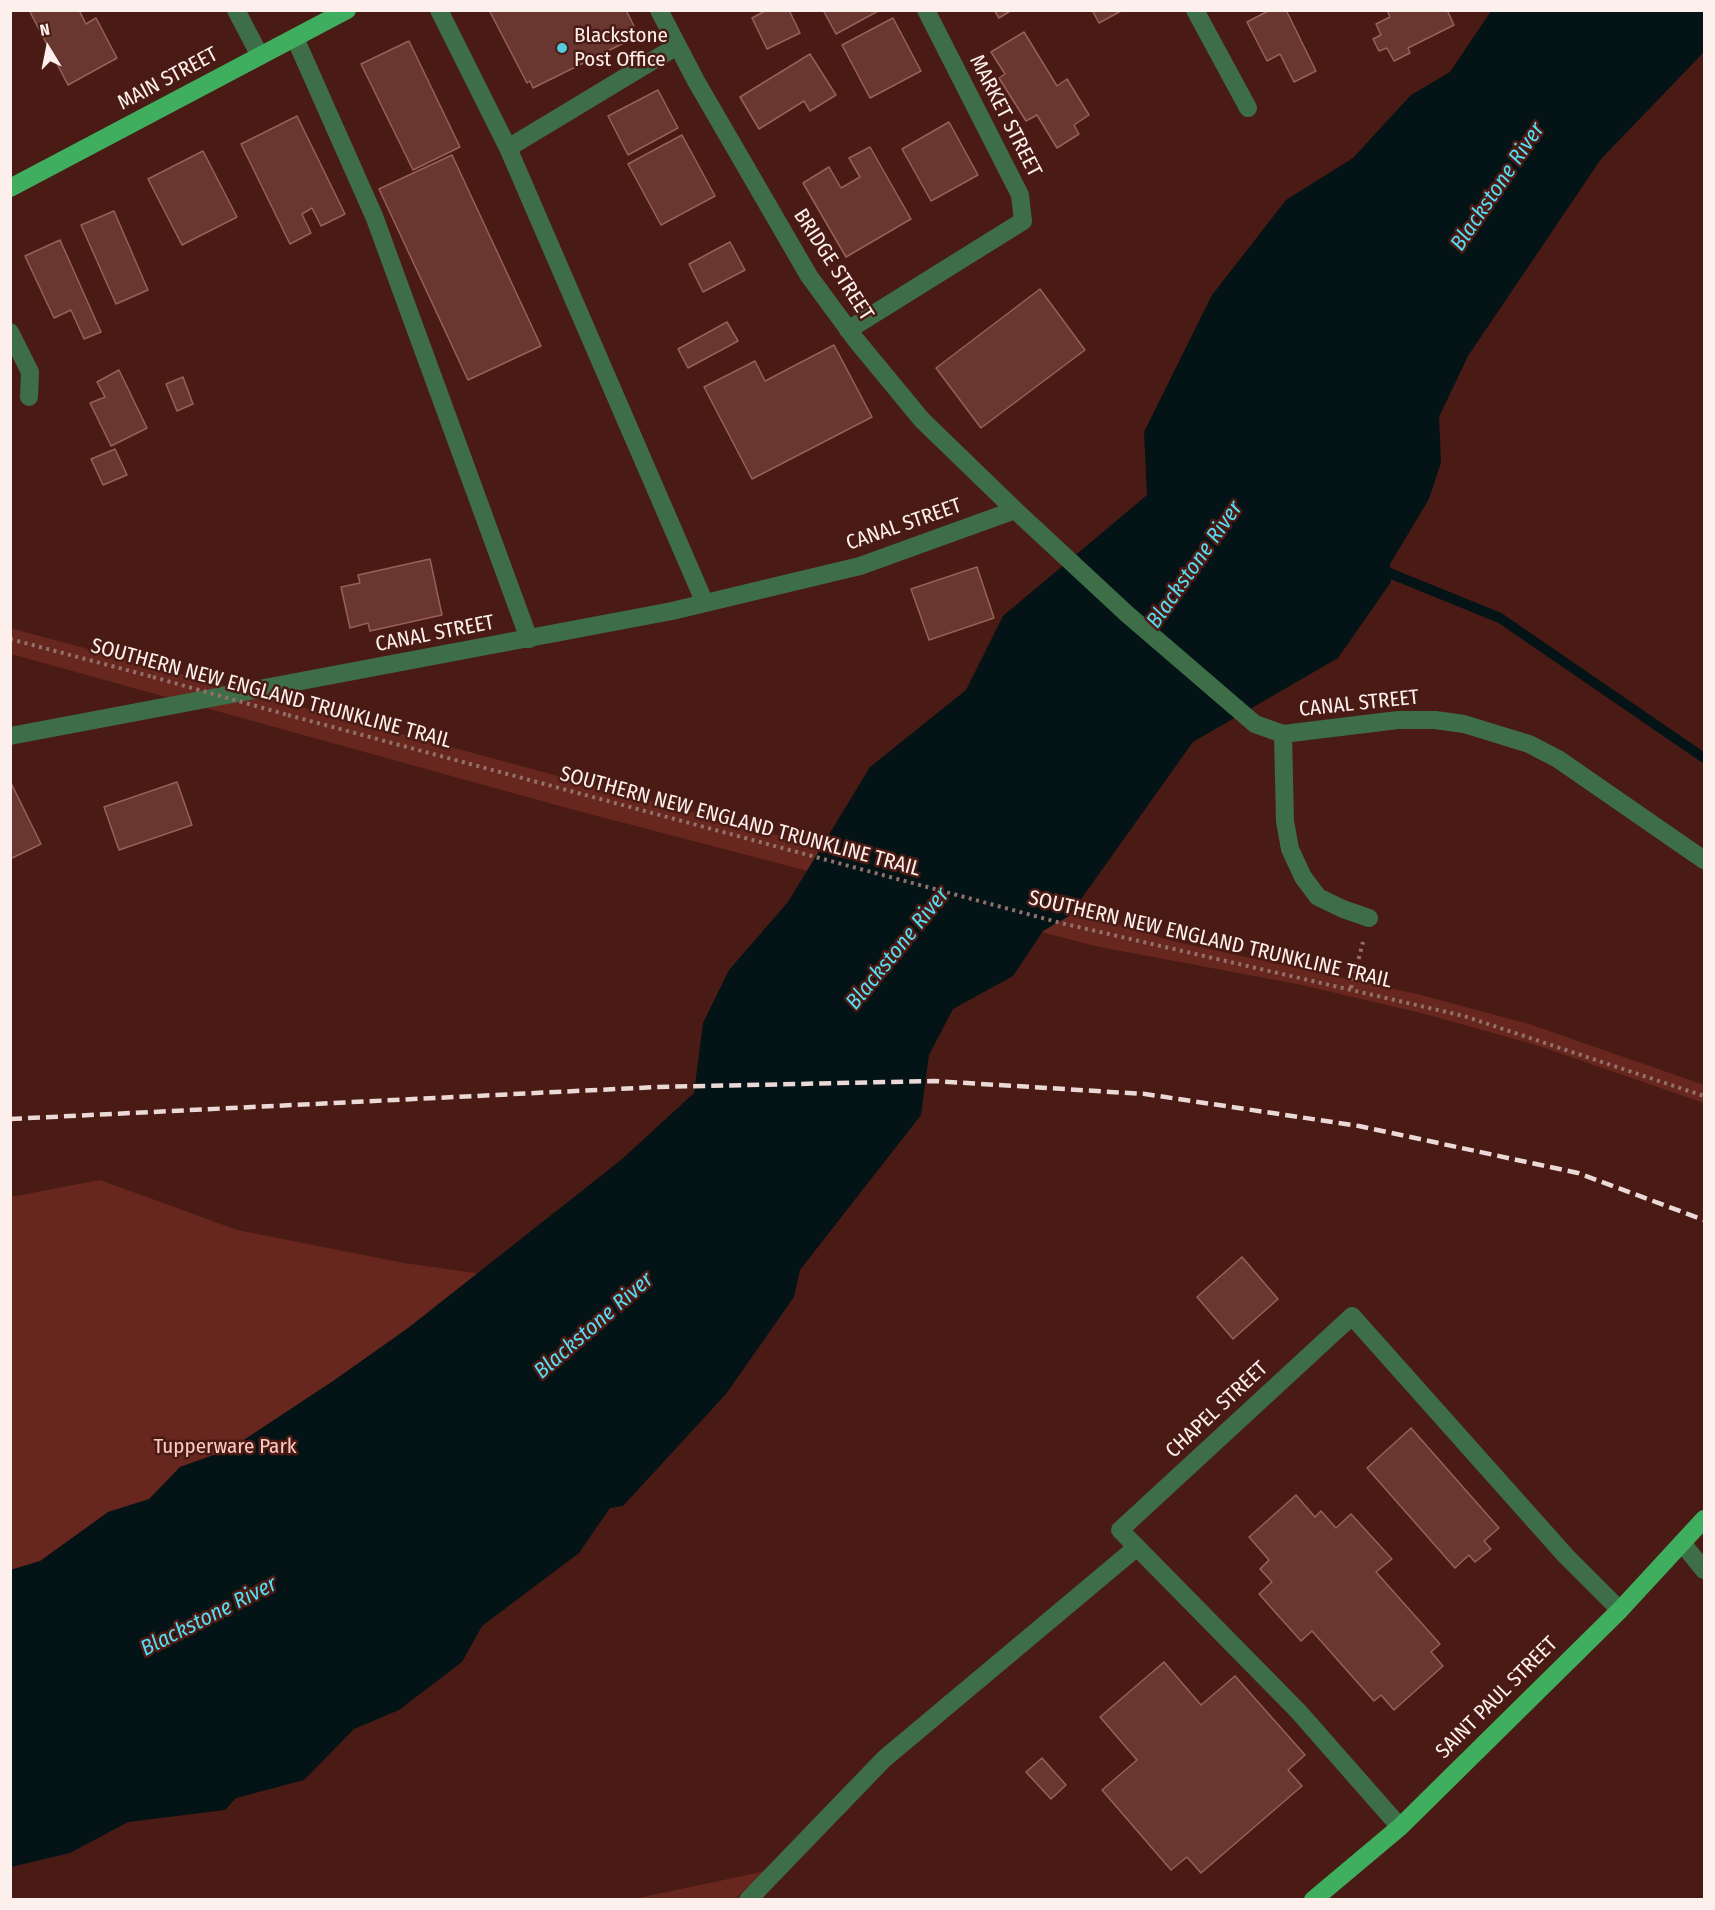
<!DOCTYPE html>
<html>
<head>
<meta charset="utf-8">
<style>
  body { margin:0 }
  #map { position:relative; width:1715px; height:1910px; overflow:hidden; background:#4a1b15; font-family:"Fira Sans Condensed",sans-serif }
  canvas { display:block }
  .frame { position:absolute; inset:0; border:12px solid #fcefec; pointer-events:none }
  .north { position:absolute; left:18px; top:18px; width:60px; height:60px; -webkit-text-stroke:4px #4a1b15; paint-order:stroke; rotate:350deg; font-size:16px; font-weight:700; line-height:24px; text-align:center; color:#fcefec }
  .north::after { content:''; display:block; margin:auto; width:21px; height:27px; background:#fcefec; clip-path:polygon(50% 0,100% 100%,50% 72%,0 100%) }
</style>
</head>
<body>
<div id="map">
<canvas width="1715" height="1910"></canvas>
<div class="frame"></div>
<div class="north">N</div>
</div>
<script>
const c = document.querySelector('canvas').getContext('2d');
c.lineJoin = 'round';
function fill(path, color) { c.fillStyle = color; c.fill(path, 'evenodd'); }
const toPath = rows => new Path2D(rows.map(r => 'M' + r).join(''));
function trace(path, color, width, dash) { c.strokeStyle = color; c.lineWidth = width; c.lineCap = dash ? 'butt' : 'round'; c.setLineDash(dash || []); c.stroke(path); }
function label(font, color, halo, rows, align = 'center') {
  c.font = font + ' "Fira Sans Condensed",sans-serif'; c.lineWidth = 5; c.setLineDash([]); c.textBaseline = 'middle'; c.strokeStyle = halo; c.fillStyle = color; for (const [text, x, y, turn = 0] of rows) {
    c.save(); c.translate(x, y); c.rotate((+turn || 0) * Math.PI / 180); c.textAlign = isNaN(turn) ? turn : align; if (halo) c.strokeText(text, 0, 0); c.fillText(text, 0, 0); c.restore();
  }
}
const green = toPath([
  [10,628,858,857,1078,912,1172,941,1421,995,1529,1024,1704,1085,1704,1103,1536,1045,1425,1014,1302,985,1095,946,567,808,11,654],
  [100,1180,237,1230,404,1263,531,1281,11,1752,11,1197],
  [771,1870,742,1892,736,1899,629,1900]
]);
const water = toPath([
  [1491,11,1704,11,1704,52,1601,159,1468,356,1439,417,1441,462,1429,499,1390,564,1391,582,1338,658,1193,742,1069,916,1043,931,1013,976,953,1009,929,1055,921,1115,800,1270,794,1297,726,1394,623,1506,610,1508,579,1553,482,1626,462,1662,399,1710,354,1729,304,1780,236,1798,225,1810,128,1822,70,1853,11,1867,10,1570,40,1561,108,1512,149,1499,180,1467,230,1449,333,1381,408,1328,621,1160,694,1093,703,1023,729,970,788,902,870,767,966,690,1003,616,1147,495,1144,432,1212,295,1286,200,1353,158,1411,95,1450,72]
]);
const stream = toPath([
  [1377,568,1500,618,1704,758]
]);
const building = toPath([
  [29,10,79,10,86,24,96,18,117,58,68,85,29,10],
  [489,10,626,10,634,26,629,29,634,38,533,88,530,81,527,83,489,10],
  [767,10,789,10,800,33,767,49,752,18,767,10],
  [823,10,880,10,836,34,823,10],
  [994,10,1012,10,999,18,994,10],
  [1092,10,1123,10,1099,23,1092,10],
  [1270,10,1286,10,1316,71,1294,82,1280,54,1267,61,1247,22,1270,10],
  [1387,10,1447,10,1454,25,1408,48,1410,53,1394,61,1387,48,1379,51,1373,39,1381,35,1376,24,1390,17,1387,10],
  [893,18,921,71,870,98,842,45,893,18],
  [1024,32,1057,86,1067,79,1089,115,1074,125,1079,134,1057,148,1037,115,1026,121,999,78,1005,74,991,52,1024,32],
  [409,41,460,147,413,170,361,64,409,41],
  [810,54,836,95,810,111,804,101,759,129,740,97,810,54],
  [658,90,678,128,628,155,608,116,658,90],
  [297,116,345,214,321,226,312,208,302,214,311,233,290,244,241,144,297,116],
  [949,122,978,175,931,201,902,149,949,122],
  [682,135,715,196,661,225,628,164,682,135],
  [870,147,911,219,846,257,803,183,829,167,841,188,860,177,849,158,870,147],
  [203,151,237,217,182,245,148,179,203,151],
  [452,155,541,346,468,380,379,189,452,155],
  [114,211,148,290,116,304,81,225,114,211],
  [60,240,101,332,84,339,71,310,54,318,25,256,60,240],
  [730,242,745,270,703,292,689,264,730,242],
  [1040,289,1085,350,981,428,936,368,1040,289],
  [727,322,738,341,688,368,678,349,727,322],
  [834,345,872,417,752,479,704,387,755,361,765,381,834,345],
  [119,370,147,428,111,446,90,403,105,397,97,382,119,370],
  [183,377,193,404,177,411,166,384,183,377],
  [115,449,127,475,103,485,91,459,115,449],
  [430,559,442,615,370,631,368,623,350,628,341,587,360,583,358,575,430,559],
  [977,567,994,618,929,640,911,589,977,567],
  [10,781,41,844,10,859,10,781],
  [177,782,192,825,119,850,104,807,177,782],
  [1242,1257,1278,1299,1233,1339,1197,1297,1242,1257],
  [1411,1428,1499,1528,1484,1541,1491,1549,1475,1562,1469,1555,1455,1568,1367,1468,1411,1428],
  [1296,1495,1315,1517,1321,1511,1336,1528,1351,1514,1392,1559,1376,1572,1440,1644,1431,1652,1443,1666,1394,1710,1381,1695,1374,1701,1312,1631,1301,1641,1259,1594,1272,1582,1260,1569,1269,1560,1249,1537,1296,1495],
  [1164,1662,1201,1705,1235,1676,1305,1755,1288,1770,1302,1786,1201,1873,1187,1857,1171,1870,1102,1790,1137,1760,1100,1717,1164,1662],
  [1042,1758,1066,1785,1051,1799,1026,1772,1042,1758]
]);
const path = toPath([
  [10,639,153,677],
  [288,715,1061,923,1464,1016,1704,1096],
  [1351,988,1363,942]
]);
const minor = toPath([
  [236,10,260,56],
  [439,10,508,148,704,601],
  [659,10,696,81,809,276,856,340,922,420,1015,510],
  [1195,10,1248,108],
  [295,38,374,216,529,639],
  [508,148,677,46],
  [848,330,1023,221,1020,195,926,10],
  [10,332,30,372,29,397],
  [1283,734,1285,821,1290,849,1303,877,1318,897,1343,909,1369,918],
  [10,736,672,611,860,566,1015,510,1127,614,1255,724,1283,734,1398,720,1435,720,1464,724,1529,744,1558,759,1704,860],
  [1682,1543,1704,1570],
  [1400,1827,1298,1711,1120,1530,1352,1316,1565,1555,1620,1610],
  [748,1900,884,1759,1137,1547]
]);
const major = toPath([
  [10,188,347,10],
  [1313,1900,1400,1827,1620,1610,1704,1519]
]);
const rail = toPath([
  [10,1119,657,1087,934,1081,1145,1094,1359,1126,1578,1173,1704,1220]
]);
const pathBridge = toPath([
  [153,677,288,715]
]);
const markers = [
  [562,48,6,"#54cadd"]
];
const poiNames = [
  ["Blackstone",574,36],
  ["Post Office",574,60]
];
const streetNames = [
  ["MAIN STREET",168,79,-28],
  ["MARKET STREET",1005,116,63],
  ["BRIDGE STREET",833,265,57],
  ["CANAL STREET",904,525,-19],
  ["CANAL STREET",435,634,-11],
  ["SOUTHERN NEW ENGLAND TRUNKLINE TRAIL",271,694,15],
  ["CANAL STREET",1359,704,-6],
  ["SOUTHERN NEW ENGLAND TRUNKLINE TRAIL",740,822,15],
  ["SOUTHERN NEW ENGLAND TRUNKLINE TRAIL",1210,940,13],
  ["CHAPEL STREET",1217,1410,-43],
  ["SAINT PAUL STREET",1497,1698,-45]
];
const parkNames = [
  ["Tupperware Park",225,1447]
];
const waterNames = [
  ["Blackstone River",1498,187,-56],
  ["Blackstone River",1195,565,-55],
  ["Blackstone River",898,949,-51],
  ["Blackstone River",594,1326,-41],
  ["Blackstone River",209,1617,-27]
];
fill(green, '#68271e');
fill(water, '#031316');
trace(stream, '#031316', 10);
fill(building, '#693730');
trace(building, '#976158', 1.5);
trace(path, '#92706c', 4, [3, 4.5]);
trace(minor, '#3d6e48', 18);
trace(major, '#3fae5f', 18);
trace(rail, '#ead9d6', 4.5, [12, 6]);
trace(pathBridge, '#92706c', 4, [3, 4.5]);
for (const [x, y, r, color] of markers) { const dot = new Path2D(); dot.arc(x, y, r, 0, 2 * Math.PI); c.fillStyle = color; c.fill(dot); trace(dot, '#4a1b15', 2); }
label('21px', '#fcefec', '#4a1b15', poiNames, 'left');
label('21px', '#fcefec', '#4a1b15', streetNames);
label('21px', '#fdcac1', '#4a1b15', parkNames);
label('italic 22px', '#55ddf3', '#4a1b15', waterNames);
</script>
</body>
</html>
